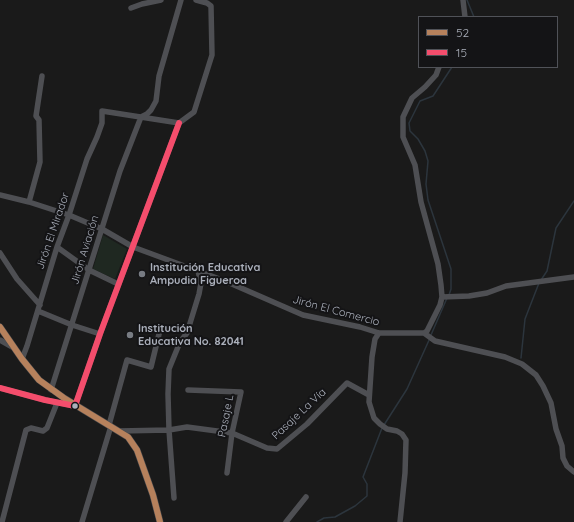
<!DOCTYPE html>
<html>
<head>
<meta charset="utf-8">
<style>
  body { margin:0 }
  #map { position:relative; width:574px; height:522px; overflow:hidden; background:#1a1a1a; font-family:Quicksand,sans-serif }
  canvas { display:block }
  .legend { position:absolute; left:418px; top:16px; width:140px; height:52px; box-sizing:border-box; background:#141416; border:1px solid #505258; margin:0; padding:5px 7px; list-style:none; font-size:12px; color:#abb0bb }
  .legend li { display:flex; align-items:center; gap:8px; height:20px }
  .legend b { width:20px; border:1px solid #505258 }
</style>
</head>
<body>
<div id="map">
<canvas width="574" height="522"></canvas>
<ul class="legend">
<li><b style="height:5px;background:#b6815c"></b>52</li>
<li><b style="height:5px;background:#f44d6c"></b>15</li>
</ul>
</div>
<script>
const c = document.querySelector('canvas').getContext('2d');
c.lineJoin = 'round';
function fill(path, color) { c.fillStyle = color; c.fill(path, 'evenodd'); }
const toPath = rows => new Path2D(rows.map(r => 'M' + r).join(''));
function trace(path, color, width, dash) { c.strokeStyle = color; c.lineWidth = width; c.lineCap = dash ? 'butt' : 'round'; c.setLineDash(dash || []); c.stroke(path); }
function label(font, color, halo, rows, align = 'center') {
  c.font = font + ' Quicksand,sans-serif'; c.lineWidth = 4; c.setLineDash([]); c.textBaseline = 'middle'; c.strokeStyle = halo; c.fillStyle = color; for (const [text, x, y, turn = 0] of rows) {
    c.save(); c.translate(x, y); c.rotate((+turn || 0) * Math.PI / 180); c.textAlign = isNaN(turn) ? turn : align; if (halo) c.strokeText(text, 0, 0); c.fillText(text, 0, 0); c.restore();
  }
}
const green = toPath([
  [103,235,127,249,115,279,93,269]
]);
const stream = toPath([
  [467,0,474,17],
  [541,280,547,271,556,228,574,201],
  [449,295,451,289,451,269,428,200,426,184,428,161,425,151,418,139,410,131,409,123,420,101,433,96,452,67],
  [431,335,447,298],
  [521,358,525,319,539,283],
  [384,425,407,389,430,338],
  [317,522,324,518,335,517,355,506,367,496,367,484,363,477,382,428]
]);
const minor = toPath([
  [463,0,465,17],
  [131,8,142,4,161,0],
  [179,123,194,112,212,55,211,6,207,3,196,0],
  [0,195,29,202,69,215,102,229,133,247,225,281,303,315,360,327,379,333,424,333,435,341,505,357,522,364,536,375,543,386,551,403,556,429,562,446,563,458,567,466,574,472],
  [29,202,40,162,39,120,36,116,42,76],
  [57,247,89,270,118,284],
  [0,253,17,279,40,305],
  [442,297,469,296,487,293,506,286,574,277],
  [38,311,72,325,100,334],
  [379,333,375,339,372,357,369,402,374,418,380,424,387,429,397,431,402,434,406,440,405,473,400,522],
  [424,333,427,331,440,305,442,297,441,285,438,264,421,202,415,165,403,137,403,117,412,98,425,87,436,75,439,67],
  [0,340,14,348],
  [22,359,27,346,57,247,69,215,87,159,97,137,102,123,102,111,179,123],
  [0,388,45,400,75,406,100,334,179,123],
  [51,390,120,171,141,117,147,114,151,110,156,101,159,76,181,0],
  [188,390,241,392,232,433,227,473],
  [109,425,127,360,151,367,160,330],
  [119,431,169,430,187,427,232,433,267,448,277,449,307,424,347,383,369,395],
  [174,498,169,430,168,394,169,369,180,342,187,333,199,294,201,283,198,271],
  [2,522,26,430,31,428,43,431,47,428,57,403],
  [82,522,111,426],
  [286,522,306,497]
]);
const major = toPath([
  [0,327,22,359,39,380,64,398,128,437,137,450,153,495,160,522]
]);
const bus1 = toPath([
  [0,327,22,359,39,380,64,398,128,437,137,450,153,495,160,522]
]);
const bus2 = toPath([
  [0,388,45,400,75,406,100,334,179,123]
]);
const markers = [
  [142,274,4,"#787c83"],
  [130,335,4,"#787c83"],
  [75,406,3.5,"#abb0bb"]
];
const streetNames = [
  ["Jirón El Mirador",53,231,-71],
  ["Jirón Aviación",85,250,-73],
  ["Jirón El Comercio",336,311,15],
  ["Pasaje La Vía",299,414,-43],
  ["Pasaje L",226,416,-79]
];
const poiNames = [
  ["Institución Educativa",150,268],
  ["Ampudia Figueroa",150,281],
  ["Institución",138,329],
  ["Educativa No. 82041",138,342]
];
fill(green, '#1f2821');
trace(stream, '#2c353d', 1.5);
trace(minor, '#4e4f53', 5.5);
trace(major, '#4b4c4f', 7);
trace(bus1, '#b6815c', 6);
trace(bus2, '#f44d6c', 6);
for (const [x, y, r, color] of markers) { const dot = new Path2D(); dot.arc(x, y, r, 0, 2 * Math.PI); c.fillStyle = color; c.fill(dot); trace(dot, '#141416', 1.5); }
label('11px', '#abb0bb', '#141416', streetNames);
label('bold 11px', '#abb0bb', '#141416', poiNames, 'left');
</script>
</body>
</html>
